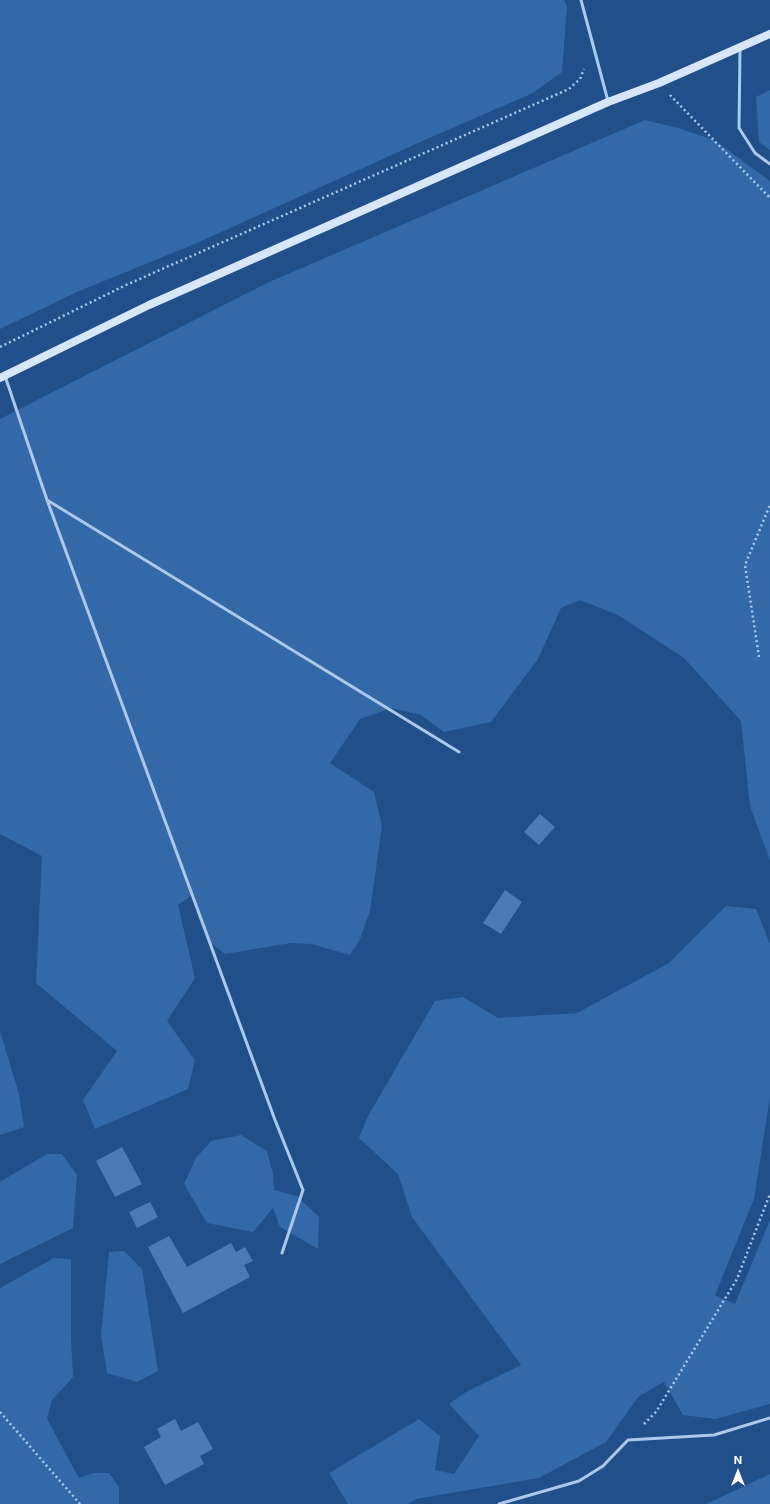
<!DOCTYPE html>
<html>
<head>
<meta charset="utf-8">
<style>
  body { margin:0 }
  #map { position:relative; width:770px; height:1504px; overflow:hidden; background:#204f8a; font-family:Inter,sans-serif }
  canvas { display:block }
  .north { position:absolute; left:718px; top:1452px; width:40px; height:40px; -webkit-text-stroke:3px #204f8a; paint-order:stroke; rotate:0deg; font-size:11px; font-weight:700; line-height:16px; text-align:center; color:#fff }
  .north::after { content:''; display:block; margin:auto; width:14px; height:18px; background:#fff; clip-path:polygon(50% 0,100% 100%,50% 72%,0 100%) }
</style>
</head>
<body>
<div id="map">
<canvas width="770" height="1504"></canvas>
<div class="north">N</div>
</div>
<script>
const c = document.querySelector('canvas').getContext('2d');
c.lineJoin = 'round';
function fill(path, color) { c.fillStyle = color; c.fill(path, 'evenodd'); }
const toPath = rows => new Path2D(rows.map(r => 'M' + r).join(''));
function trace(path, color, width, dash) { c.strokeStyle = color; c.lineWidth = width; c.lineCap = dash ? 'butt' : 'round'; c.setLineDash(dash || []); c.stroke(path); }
const green = toPath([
  [0,0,564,0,567,6,562,72,533,93,427,139,197,243,77,292,0,329],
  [770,90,770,150,759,142,756,97],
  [645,120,678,128,714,140,770,181,770,861,750,806,741,721,684,658,618,615,580,600,561,608,538,659,491,722,444,732,421,715,391,708,360,719,330,763,374,792,382,826,370,911,360,939,350,955,311,944,291,943,225,954,207,940,194,894,178,905,195,978,167,1021,195,1060,188,1089,95,1129,83,1100,117,1051,36,983,42,856,0,834,0,419,267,283],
  [726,906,756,909,770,944,770,1097,754,1199,715,1295,735,1304,770,1220,770,1404,715,1419,683,1415,664,1382,639,1396,606,1442,539,1478,416,1499,408,1504,348,1504,329,1473,419,1419,440,1436,435,1470,454,1474,479,1436,449,1404,466,1392,521,1365,412,1217,398,1174,359,1138,368,1116,435,1001,463,997,498,1018,577,1013,669,963],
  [0,1031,19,1094,24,1127,0,1135],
  [241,1135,267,1151,273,1174,274,1190,297,1196,319,1217,318,1249,280,1227,273,1208,253,1232,207,1223,184,1184,196,1158,211,1141],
  [47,1154,62,1154,77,1175,73,1228,0,1264,0,1182],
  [124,1251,142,1269,158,1371,137,1382,107,1373,101,1335,109,1252],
  [54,1258,71,1259,71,1339,73,1377,52,1400,47,1419,79,1478,93,1473,109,1473,119,1487,119,1504,0,1504,0,1288],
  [770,1474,770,1504,706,1504]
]);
const building = toPath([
  [540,814,555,827,539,845,524,832],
  [505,890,522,902,501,934,483,923],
  [122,1147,142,1184,115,1197,96,1161],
  [150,1202,158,1217,137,1228,129,1212],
  [169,1236,187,1267,231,1243,236,1252,245,1247,253,1261,244,1265,250,1277,183,1313,148,1247],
  [175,1419,181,1431,198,1422,213,1449,200,1456,204,1464,165,1485,144,1447,161,1437,157,1429]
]);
const path = toPath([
  [670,95,770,198],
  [0,347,126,285,569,89,580,79,584,69],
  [759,657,745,565,770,505],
  [0,1412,80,1504],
  [644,1424,656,1412,737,1279,770,1194]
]);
const lane = toPath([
  [581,0,608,101],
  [740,49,739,128,755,153,770,164],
  [5,376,47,500,275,1120,303,1190,282,1253],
  [47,500,459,752],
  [499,1504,579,1481,603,1466,628,1440,714,1435,770,1418]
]);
const secondary = toPath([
  [0,378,149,305,608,102,659,83,770,34]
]);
fill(green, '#3369a8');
fill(building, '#4c7bb4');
trace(path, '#acc9eb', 2.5, [2, 3]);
trace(lane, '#acc9eb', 3);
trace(secondary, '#d7e6f9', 8);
</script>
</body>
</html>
